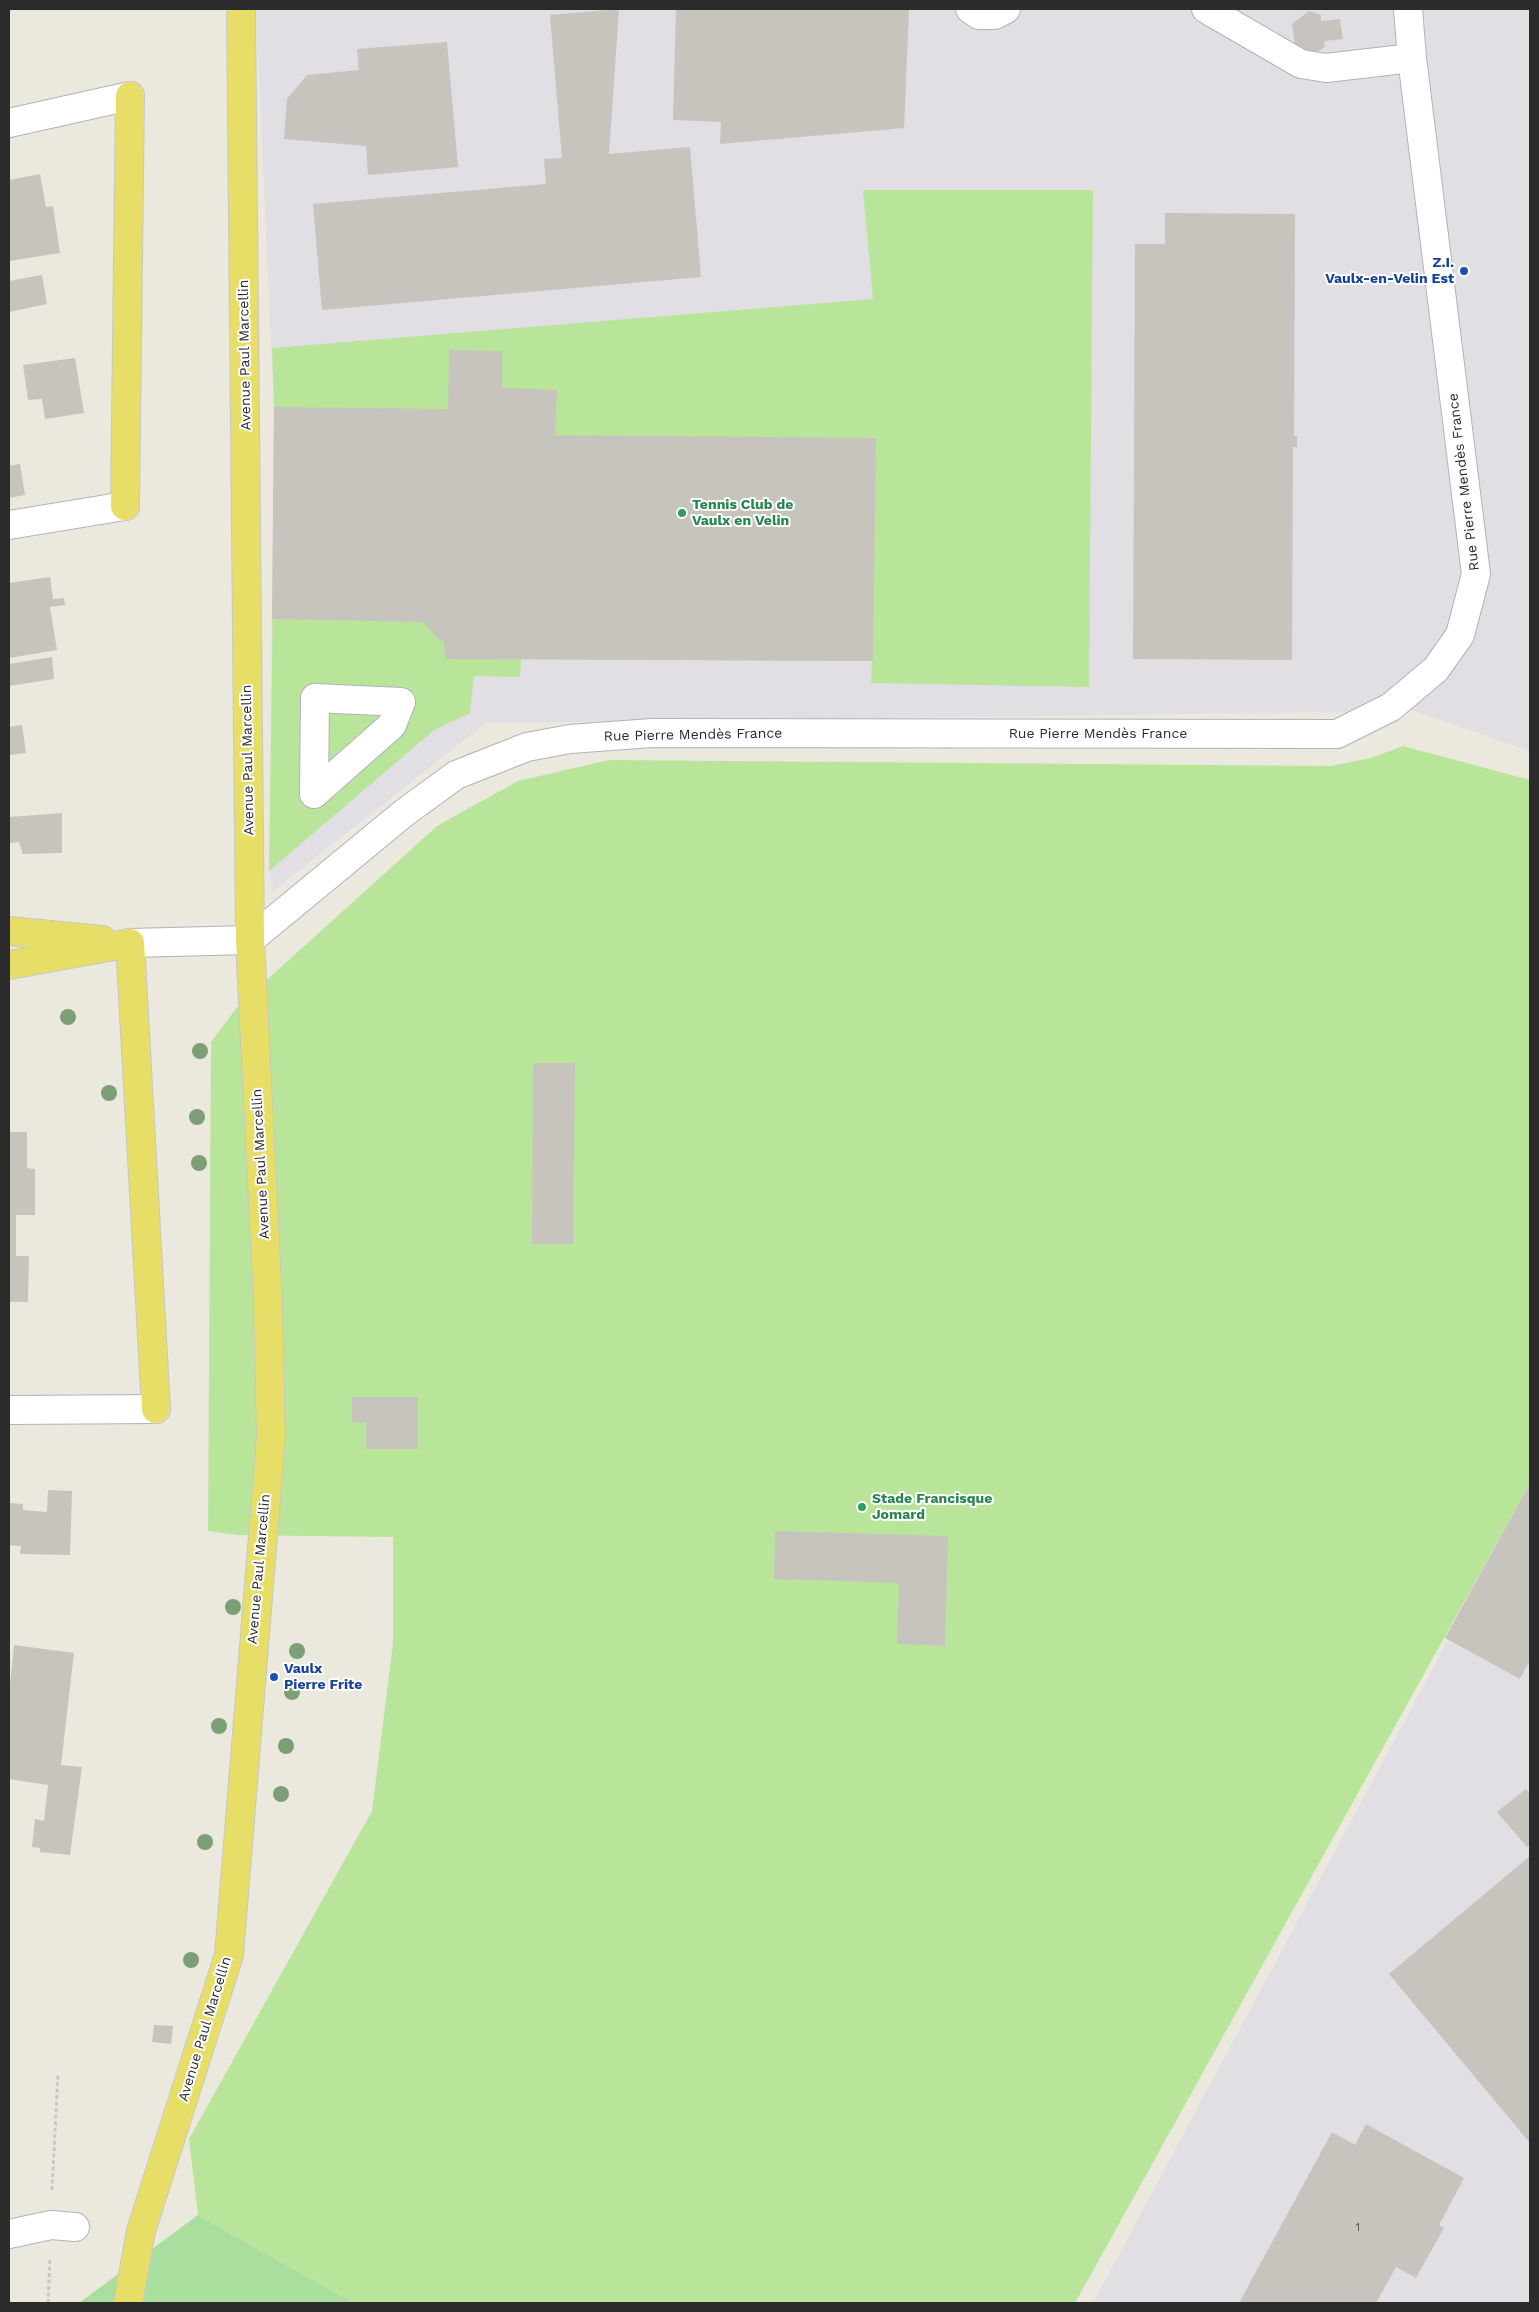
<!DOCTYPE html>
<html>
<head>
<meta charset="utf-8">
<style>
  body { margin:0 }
  #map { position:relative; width:1539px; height:2312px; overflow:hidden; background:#ebe8de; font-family:"Work Sans",sans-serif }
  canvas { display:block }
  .frame { position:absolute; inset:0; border:10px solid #2b2b2b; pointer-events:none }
</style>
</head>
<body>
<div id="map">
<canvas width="1539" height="2312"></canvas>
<div class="frame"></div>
</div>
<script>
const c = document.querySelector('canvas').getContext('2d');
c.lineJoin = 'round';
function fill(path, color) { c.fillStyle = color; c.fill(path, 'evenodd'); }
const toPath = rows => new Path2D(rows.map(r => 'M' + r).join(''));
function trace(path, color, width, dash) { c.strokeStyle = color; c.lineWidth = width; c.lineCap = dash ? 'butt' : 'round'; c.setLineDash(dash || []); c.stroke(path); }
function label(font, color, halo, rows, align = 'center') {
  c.font = font + ' "Work Sans",sans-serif'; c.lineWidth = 4; c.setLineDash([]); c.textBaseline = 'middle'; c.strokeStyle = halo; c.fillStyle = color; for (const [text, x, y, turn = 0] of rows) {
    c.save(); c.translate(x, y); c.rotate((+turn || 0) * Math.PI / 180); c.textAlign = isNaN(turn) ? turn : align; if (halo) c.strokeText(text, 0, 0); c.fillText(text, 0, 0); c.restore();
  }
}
const industrial = toPath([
  [256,9,1530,9,1530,751,1414,711,486,723,273,891,269,871,274,407],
  [1530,1487,1530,2303,1093,2303]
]);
const green = toPath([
  [198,2215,354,2303,79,2303]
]);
const pitch = toPath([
  [863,190,1093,190,1089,687,871,683,872,661,521,659,520,677,474,676,470,713,434,730,269,871,272,672,274,407,272,348,873,299],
  [1403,746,1530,780,1530,1483,1075,2303,354,2303,198,2215,189,2139,372,1811,393,1643,393,1537,238,1535,208,1531,211,1042,238,1006,437,826,518,781,609,760,1330,766,1371,758]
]);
const building = toPath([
  [619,9,609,154,690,147,701,277,322,310,313,204,546,184,544,159,562,158,550,15],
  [676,9,909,9,904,128,720,144,721,122,673,120],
  [1309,11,1321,15,1321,21,1340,19,1343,39,1324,41,1325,47,1314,54,1295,46,1292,24],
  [447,42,458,167,368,175,366,146,284,139,287,99,307,75,359,70,357,49],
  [40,174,46,207,53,206,60,253,10,261,9,180],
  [1165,213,1295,214,1294,436,1297,436,1297,447,1293,447,1292,660,1133,659,1135,244,1165,244],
  [42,275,47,304,9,312,9,281],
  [449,350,502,351,502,388,557,390,555,435,876,438,873,661,445,659,444,641,440,641,423,622,272,619,274,407,448,409],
  [75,358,84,413,45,419,42,399,28,400,23,365],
  [20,464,25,495,9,498,9,466],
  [50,577,53,599,64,598,65,605,50,607,57,650,9,658,9,583],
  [52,657,54,679,9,686,9,664],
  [22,725,26,753,9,755,9,727],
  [62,813,62,853,23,854,19,842,9,843,9,817],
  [533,1063,575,1063,573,1244,532,1244],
  [9,1132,27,1132,27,1168,35,1169,35,1215,16,1215,16,1256,29,1256,28,1302,9,1302],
  [352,1397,418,1397,418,1449,366,1449,366,1423,352,1422],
  [1530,1483,1530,1660,1520,1679,1445,1638],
  [48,1490,72,1491,70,1555,20,1554,21,1546,9,1545,9,1503,23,1504,23,1510,47,1512],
  [775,1531,948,1536,945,1646,897,1644,899,1583,774,1579],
  [14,1645,74,1653,61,1765,82,1767,70,1855,40,1852,40,1848,32,1847,35,1819,44,1821,48,1785,9,1779,9,1694],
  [1526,1789,1530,1794,1530,1844,1527,1847,1497,1812],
  [1530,1856,1530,2143,1389,1974],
  [154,2025,173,2026,171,2044,152,2042],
  [1366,2124,1464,2178,1439,2225,1444,2228,1416,2278,1396,2267,1376,2303,1239,2303,1332,2132,1355,2145]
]);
const path = toPath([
  [52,2190,58,2074],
  [48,2303,50,2259]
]);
const minor = toPath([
  [970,9,979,15,995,15,1006,9],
  [1206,9,1301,64,1326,68,1412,58],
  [9,123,130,96],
  [9,525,125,506],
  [315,698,401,702,392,725,314,794,315,698],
  [130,943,250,940,404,813,456,775,527,747,570,739,652,733,1337,734,1391,707,1436,669,1460,635,1476,574,1412,58,1408,9],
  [9,1410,156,1409],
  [9,2234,51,2225,75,2227]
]);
const major = toPath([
  [125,506,130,96],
  [9,931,102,940],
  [130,943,156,1409],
  [9,965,130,943],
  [128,2303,141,2231,229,1955,271,1437,268,1303,250,940,241,9]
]);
const trees = [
  [68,1017],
  [200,1051],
  [109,1093],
  [197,1117],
  [199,1163],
  [233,1607],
  [297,1651],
  [292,1692],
  [219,1726],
  [286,1746],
  [281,1794],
  [205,1842],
  [191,1960]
];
const markers = [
  [1464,271,5,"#1a4fb4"],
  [682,513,5,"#2e9e5b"],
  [862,1507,5,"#2e9e5b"],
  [274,1677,5,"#1a4fb4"]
];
const numberNames = [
  ["1",1358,2228]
];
const transitNames = [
  ["Z.I.",1454,263],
  ["Vaulx-en-Velin Est",1454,279],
  ["Vaulx",284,1669,"left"],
  ["Pierre Frite",284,1685,"left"]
];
const streetNames = [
  ["Avenue Paul Marcellin",245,355,-91],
  ["Rue Pierre Mendès France",1464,482,-97],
  ["Rue Pierre Mendès France",1098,734],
  ["Rue Pierre Mendès France",693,735,-1],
  ["Avenue Paul Marcellin",248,760,-91],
  ["Avenue Paul Marcellin",261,1164,-93],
  ["Avenue Paul Marcellin",259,1569,-85],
  ["Avenue Paul Marcellin",205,2029,-73]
];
const leisureNames = [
  ["Tennis Club de",692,505],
  ["Vaulx en Velin",692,521],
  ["Stade Francisque",872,1499],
  ["Jomard",872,1515]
];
fill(industrial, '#e1dee4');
fill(green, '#a9de9e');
fill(pitch, '#b9e59b');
fill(building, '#c7c4bd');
trace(minor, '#b1b1bd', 30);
trace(major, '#c8c8c8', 30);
trace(path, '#c8c8c8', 3, [4, 2.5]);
trace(minor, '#fff', 28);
trace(major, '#e7de68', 28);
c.fillStyle = '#7c9f75';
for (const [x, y] of trees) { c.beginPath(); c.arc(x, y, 8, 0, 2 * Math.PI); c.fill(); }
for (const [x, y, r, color] of markers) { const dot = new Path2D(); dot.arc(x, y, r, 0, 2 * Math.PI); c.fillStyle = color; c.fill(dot); trace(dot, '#fff', 2); }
label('11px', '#525150', null, numberNames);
label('bold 14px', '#164399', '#fff', transitNames, 'right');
label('14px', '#2b2b2b', '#fff', streetNames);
label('bold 14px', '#27864d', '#fff', leisureNames, 'left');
</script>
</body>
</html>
